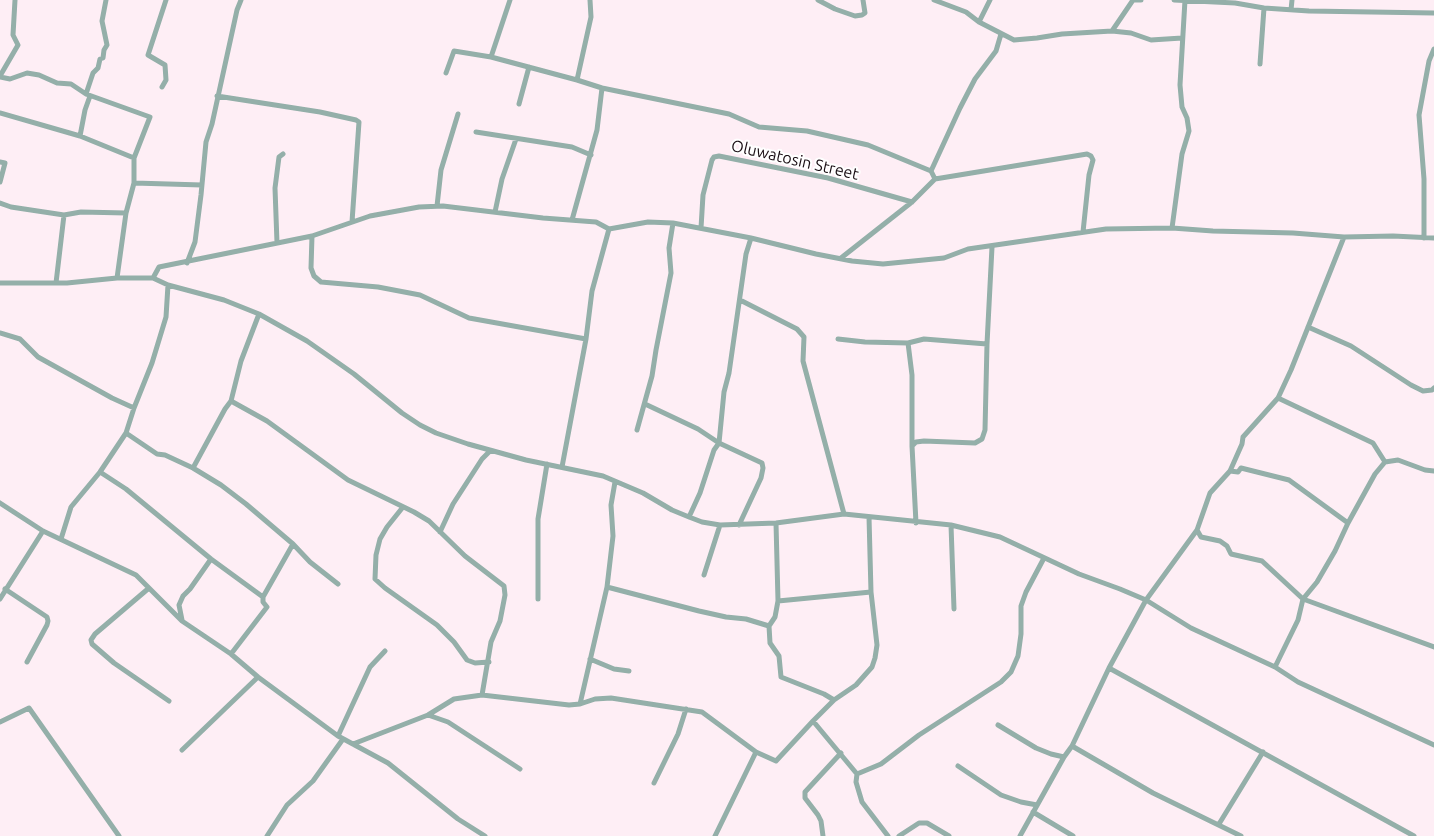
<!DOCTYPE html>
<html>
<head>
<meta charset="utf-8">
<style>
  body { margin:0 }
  canvas { display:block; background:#feeef5 }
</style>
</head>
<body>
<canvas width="1434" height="836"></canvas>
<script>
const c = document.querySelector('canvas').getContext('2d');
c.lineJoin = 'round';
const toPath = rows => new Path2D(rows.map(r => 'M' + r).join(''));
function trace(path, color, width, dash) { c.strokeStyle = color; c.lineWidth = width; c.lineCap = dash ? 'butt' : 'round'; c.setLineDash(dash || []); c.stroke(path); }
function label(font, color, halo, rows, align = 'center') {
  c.font = font + ' Ubuntu,sans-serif'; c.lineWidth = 4; c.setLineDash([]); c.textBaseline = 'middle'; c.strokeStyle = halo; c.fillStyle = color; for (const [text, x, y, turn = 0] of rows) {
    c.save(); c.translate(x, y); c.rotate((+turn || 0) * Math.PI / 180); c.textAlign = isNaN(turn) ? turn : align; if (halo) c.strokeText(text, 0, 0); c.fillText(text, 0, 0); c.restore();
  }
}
const minor = toPath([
  [106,0,102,21,107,45,104,50,103,58,100,59,98,68,93,73,86,94,150,117,134,158],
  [818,0,835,9,855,16,862,15,865,13,863,0],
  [934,0,966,12,979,22,1014,40,1037,38,1062,34,1112,31,1131,33,1151,40,1182,38],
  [1174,0,1235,3,1264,8,1309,11,1434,13],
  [1291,10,1292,0],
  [979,22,990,0],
  [1112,31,1133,0,1141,0],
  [491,57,510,0],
  [1260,64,1264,8],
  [446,73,454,51,491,57,577,80,602,88,729,114,759,127,807,131,868,145,931,171,935,179],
  [0,76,18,45,13,35,15,0],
  [0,77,10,79,27,73,39,75,57,83,71,84,86,94],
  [577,80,591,17,590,0],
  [162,87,166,80,165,65,148,55,166,0],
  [217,96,320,112,356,120,359,122,352,222],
  [519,104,529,67],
  [0,113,80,136,134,158,134,183,126,213,117,278],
  [476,132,572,147,591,155],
  [80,136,85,110,90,96],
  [0,162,5,163,0,182],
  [931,171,960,108,975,79,996,51,1001,34],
  [134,183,202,185],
  [0,203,11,207,64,215,81,212,126,213],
  [437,206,441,170,458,114],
  [495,212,502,179,516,139],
  [572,220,597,130,602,88],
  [701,228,703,195,712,160,714,157,719,156,828,178,912,202],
  [1172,228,1182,154,1189,131,1187,118,1182,107,1180,85,1185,0],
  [312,236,311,268,314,276,321,282,378,287,420,295,469,318,586,339,592,291,609,229],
  [1424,238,1424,179,1419,115,1429,61,1434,49],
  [277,243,275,188,279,157,283,154],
  [841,258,912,202,935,179,1087,154,1091,156,1093,160,1089,175,1083,232],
  [187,263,195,242,201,195,206,142,212,124,237,10,241,0],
  [0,283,67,283,117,278,153,278,159,267,312,236,370,216,419,207,443,206,543,218,596,222,609,229,648,222,673,223,751,238,816,254,852,261,883,264,944,258,968,249,1106,229,1172,228,1213,231,1293,233,1344,237,1393,236,1434,238],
  [56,283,64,215],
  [168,285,224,300,259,314,307,341,354,374,402,413,420,425,436,433,468,444,526,460,603,476,643,493,672,510,689,517,702,522,720,525,776,523,844,514,951,525,1000,537,1079,574,1120,589,1146,600,1191,628,1275,667,1298,682,1434,745],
  [740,300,797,329,804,337,803,361,844,514],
  [1308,327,1351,346,1411,385,1423,391,1432,390,1434,388],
  [0,333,20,339,38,357,112,398,134,408],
  [838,339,865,342,908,343,924,339,987,344],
  [908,343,912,375,912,446],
  [1278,398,1373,443,1385,462],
  [231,401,267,421,348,480,414,512,429,521,465,556,504,586,505,595,500,621,491,642,482,695],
  [645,404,698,429,719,443,762,463,763,468,761,478,739,525],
  [637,430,652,376,656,350,671,273,669,248,673,223],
  [126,433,157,454,165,455,193,468,221,485,246,504,293,544,310,562,338,584],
  [562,467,586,339],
  [193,468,225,409,231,401,241,361,259,314],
  [1230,471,1238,472,1241,468,1289,480,1348,523],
  [100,472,126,489,211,559,263,597],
  [615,482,611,505,613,536,607,587,699,611,726,617,746,619,769,626],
  [0,503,43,531,136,575,182,621,231,654,258,677,338,736,388,763,458,819,485,836],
  [403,507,387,527,380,539,376,555,375,579,385,588,437,625,454,642,467,660,475,663,489,662],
  [689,517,700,493,714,450,719,443,724,392,729,373,746,254,751,238],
  [776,523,778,601],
  [916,523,912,446,916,442,924,441,975,443,982,439,985,430,987,344,992,247],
  [951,525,954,609],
  [1197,530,1201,537,1220,541,1227,546,1231,554,1262,561,1303,599,1434,647],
  [440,532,453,504,482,459,490,451],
  [61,539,71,507,100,472,126,433,134,408,152,363,166,317,168,285,153,278],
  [704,575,720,525],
  [149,588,95,634,91,640,92,644,114,663,169,701],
  [5,589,47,617,48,621,47,625,27,662],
  [0,599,43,531],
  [538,599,538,519,547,464],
  [182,620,179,605,183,596,190,589,211,559],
  [231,654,267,607,263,602,263,597,293,544],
  [590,659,614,669,629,671],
  [1275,667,1298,620,1303,599,1317,582,1335,551,1348,523,1375,474,1385,462,1398,460,1425,470,1434,471],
  [1109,668,1414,836],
  [834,700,824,694,781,677,779,656,770,643,769,626,775,617,778,601,871,592],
  [580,704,607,587],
  [428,715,448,722,520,769],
  [813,721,834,700,856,685,872,667,875,658,877,645,871,592,869,517],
  [0,722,29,708,119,836],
  [998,725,1036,748,1051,754,1064,757],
  [338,736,370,667,385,651],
  [353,744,428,715,454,699,482,695,569,705,580,704,595,699,611,698,702,712,756,752,776,761,813,721,857,774,856,782,862,802,888,836],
  [1072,746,1153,793,1241,836],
  [182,750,258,677],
  [958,766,1001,795,1021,802,1037,805],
  [857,774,881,764,919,735,1001,682,1011,672,1018,656,1021,634,1021,606,1026,592,1044,558],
  [654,783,678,734,686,709],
  [1033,812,1073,836],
  [1219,824,1263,752],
  [267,836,287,805,313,781,343,739],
  [715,836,756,752],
  [823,836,821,821,818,815,805,798,805,792,841,753],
  [899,836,919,823,927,823,949,836],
  [1020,836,1064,757,1072,746,1109,668,1146,600,1197,530,1210,493,1230,471,1242,444,1243,437,1278,398,1291,370,1344,237]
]);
const streetNames = [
  ["Oluwatosin Street",795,160,13]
];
trace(minor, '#94afa9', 5);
label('16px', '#190d13', '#fff', streetNames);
</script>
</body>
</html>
